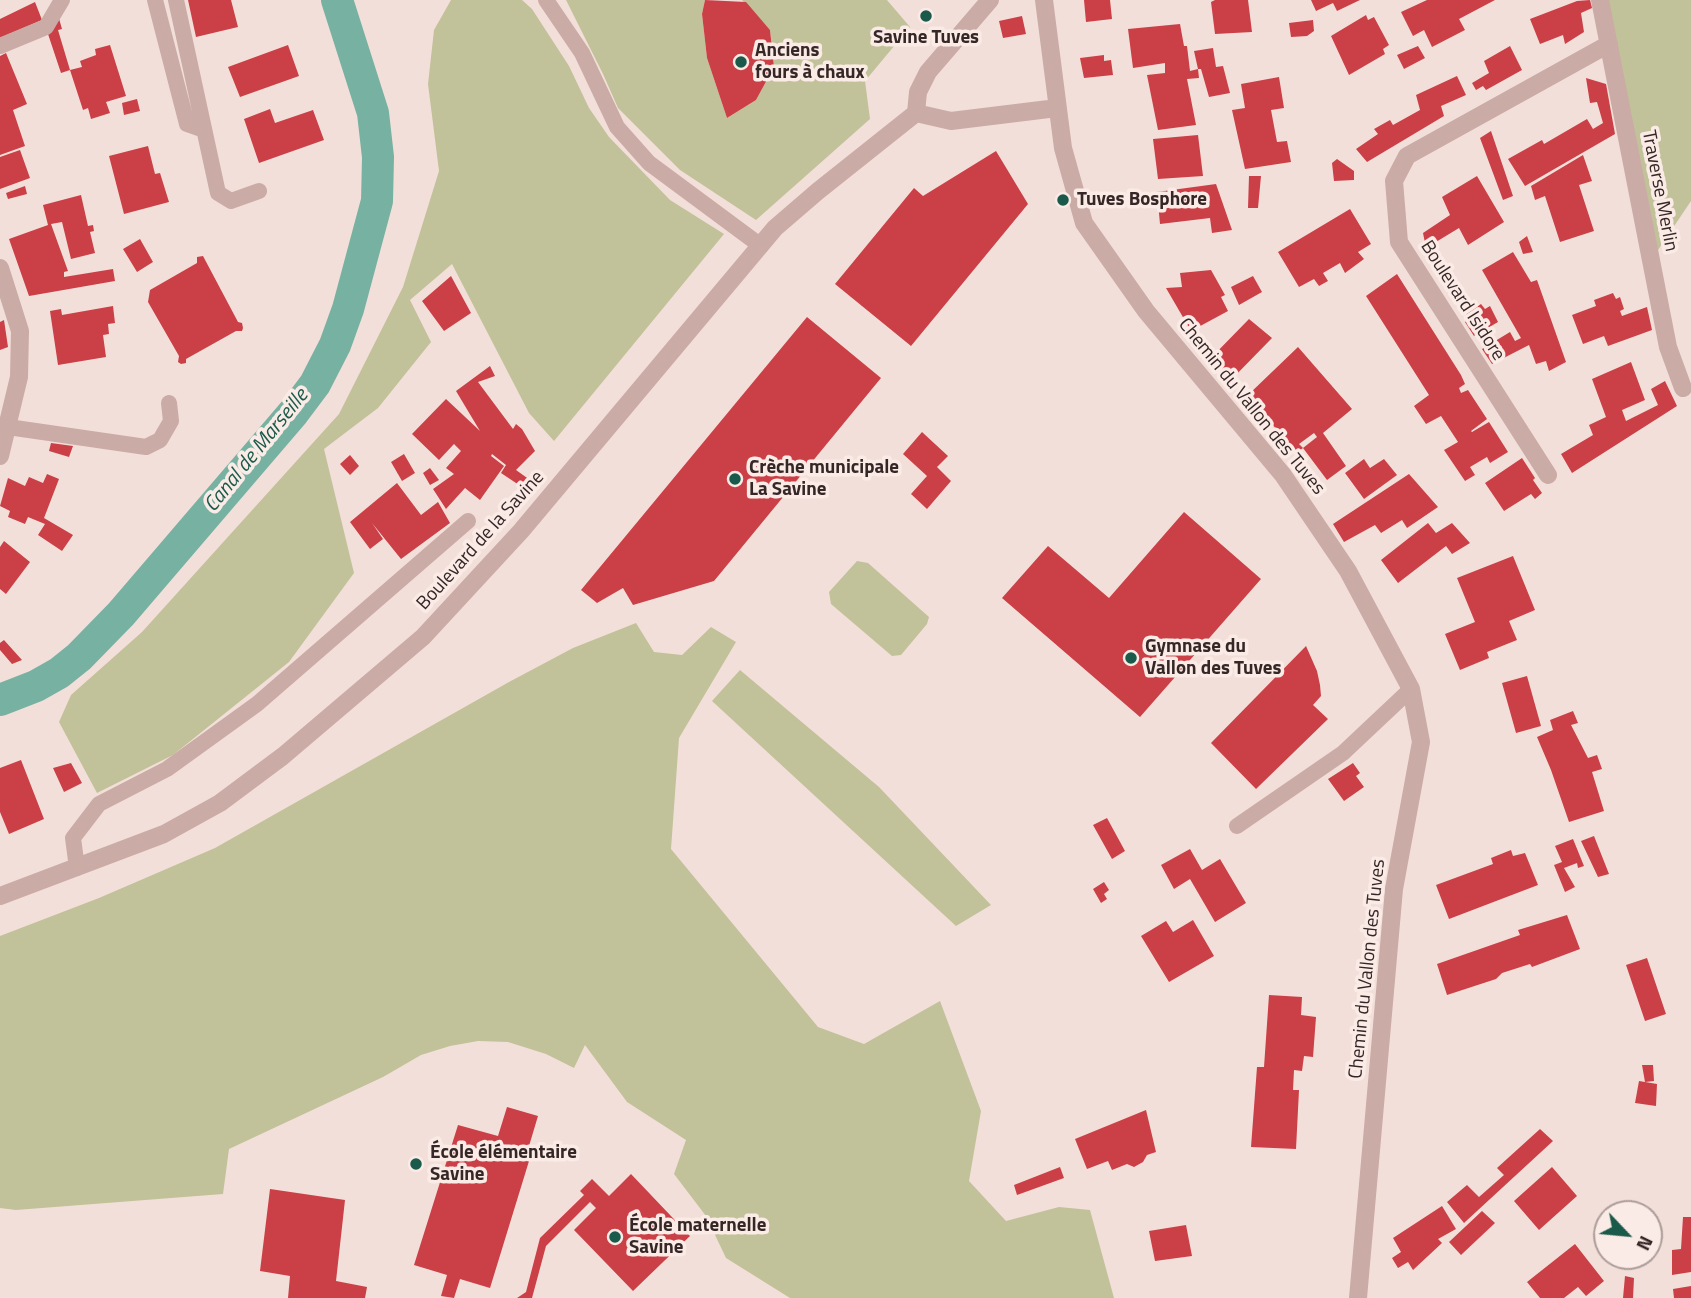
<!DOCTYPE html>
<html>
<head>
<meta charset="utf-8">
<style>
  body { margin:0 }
  #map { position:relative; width:1691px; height:1298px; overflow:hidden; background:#f3dfd9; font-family:"Titillium Web",sans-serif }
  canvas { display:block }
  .north { position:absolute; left:1593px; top:1200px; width:70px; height:70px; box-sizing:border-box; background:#faebe6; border:2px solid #ac9d9a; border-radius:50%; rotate:116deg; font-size:19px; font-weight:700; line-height:28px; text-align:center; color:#362727 }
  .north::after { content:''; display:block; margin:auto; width:24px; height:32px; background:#1a5a4b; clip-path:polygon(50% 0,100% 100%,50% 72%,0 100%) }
</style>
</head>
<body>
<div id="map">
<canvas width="1691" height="1298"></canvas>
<div class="north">N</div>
</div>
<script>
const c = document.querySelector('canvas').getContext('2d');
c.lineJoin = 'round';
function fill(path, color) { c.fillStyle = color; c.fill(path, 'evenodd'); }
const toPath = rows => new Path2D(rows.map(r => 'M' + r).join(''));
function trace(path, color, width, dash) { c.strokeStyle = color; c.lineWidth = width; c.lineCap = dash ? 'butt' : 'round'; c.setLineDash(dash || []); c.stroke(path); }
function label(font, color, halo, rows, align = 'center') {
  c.font = font + ' "Titillium Web",sans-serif'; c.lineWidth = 7; c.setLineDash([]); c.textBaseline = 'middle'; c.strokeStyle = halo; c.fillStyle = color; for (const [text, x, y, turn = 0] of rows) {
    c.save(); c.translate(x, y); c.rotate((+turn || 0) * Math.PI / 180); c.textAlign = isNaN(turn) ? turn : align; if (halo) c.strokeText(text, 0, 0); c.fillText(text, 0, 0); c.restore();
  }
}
const green = toPath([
  [451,0,522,0,532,9,569,66,589,108,609,137,670,200,724,234,554,441,529,413,452,264,410,300,431,342,378,408,324,449,354,573,289,662,173,755,97,793,59,722,71,695,142,632,339,414,403,287,439,171,428,84,434,30],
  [566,0,705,0,702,14,707,58,727,118,756,100,774,67,770,30,742,0,887,0,910,27,865,81,870,119,756,220,680,170,618,108,603,74],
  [1607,0,1691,0,1691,201,1654,256],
  [857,561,868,563,929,617,927,624,901,655,892,656,831,604,829,592],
  [636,623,654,652,682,655,711,627,736,642,679,738,671,849,818,1027,864,1044,940,1001,981,1111,969,1181,1006,1221,1059,1207,1090,1210,1114,1298,790,1298,726,1258,706,1216,674,1174,686,1140,627,1102,585,1045,574,1068,546,1054,508,1042,478,1041,450,1046,421,1055,383,1077,229,1149,223,1194,16,1210,0,1208,0,936,99,898,215,848,509,682,573,648],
  [740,670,879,787,991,905,956,926,712,701]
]);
const canal = toPath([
  [0,700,36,686,59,673,79,657,121,614,294,412,315,384,335,345,348,309,377,201,378,157,373,113,337,0]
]);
const building = toPath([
  [188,0,231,0,238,27,196,37],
  [705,0,746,2,770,30,774,67,756,100,727,118,707,58,702,14],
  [1084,0,1110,0,1112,19,1086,22],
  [1215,0,1248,0,1252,32,1215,34,1211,2],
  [1311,0,1360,0,1337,11,1333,3,1316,11],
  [1427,0,1495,0,1459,19,1465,30,1432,47,1424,30,1413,36,1401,12],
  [1590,0,1592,8,1581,13,1584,32,1565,44,1563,35,1540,44,1530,19,1577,1],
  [35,2,42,20,0,38,0,19],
  [58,15,62,29,58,30,70,70,61,73,47,31],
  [1366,15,1368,20,1374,17,1389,45,1383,49,1385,54,1349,75,1331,36],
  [1022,16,1026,34,1003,38,999,21],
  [1313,20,1314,31,1307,36,1291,37,1289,23],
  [1180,24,1184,46,1187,46,1190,71,1198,69,1194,51,1213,48,1216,67,1223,66,1230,93,1209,97,1201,69,1198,69,1199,78,1187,79,1196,125,1158,130,1147,75,1165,73,1165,63,1133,68,1128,29],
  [110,45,126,96,106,102,110,113,91,119,88,108,83,110,70,70,82,67,80,61,96,55,95,49],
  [288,45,299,76,240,97,228,67],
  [1418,46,1425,58,1404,69,1397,55],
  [1510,46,1522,70,1486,90,1483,86,1476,90,1472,83,1489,73,1484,61],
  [6,53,27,104,13,110,25,146,0,155,0,56],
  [1104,55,1104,61,1111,60,1113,75,1084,78,1080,58],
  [1457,76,1466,95,1441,106,1444,116,1367,162,1356,149,1378,134,1374,129,1390,120,1393,125,1420,110,1416,95],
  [1279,77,1284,108,1271,110,1277,142,1287,141,1291,162,1245,169,1232,110,1245,108,1241,84],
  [1586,78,1606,84,1615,134,1525,186,1508,159,1542,140,1544,144,1587,119,1593,129,1603,123,1597,102,1590,103],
  [137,99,140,111,124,115,122,103],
  [270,109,275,123,313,110,324,140,259,163,244,119],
  [1491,131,1513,196,1503,200,1480,138],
  [1198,135,1203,176,1158,179,1153,139],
  [148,146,155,174,160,173,169,202,124,214,109,156],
  [20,150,30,178,0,189,0,157],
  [996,151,1028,204,911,346,835,284,914,188,923,196],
  [1583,155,1592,181,1579,185,1594,231,1560,242,1545,196,1535,200,1531,186],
  [1337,159,1354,171,1354,180,1334,181,1332,163],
  [1249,176,1261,176,1258,208,1248,208],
  [1477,176,1504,222,1468,245,1459,228,1426,248,1423,233,1450,215,1442,197],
  [1216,184,1232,230,1212,233,1210,218,1160,224,1157,192],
  [25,186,27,194,8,199,6,193],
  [81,195,88,226,93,225,94,231,90,232,95,253,71,259,62,222,51,224,68,271,64,272,64,277,113,269,115,281,29,296,9,239,48,225,43,205],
  [1350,209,1371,244,1358,252,1364,259,1345,273,1340,263,1323,273,1328,281,1319,286,1314,279,1299,287,1278,252],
  [1527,236,1533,252,1523,254,1519,242],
  [140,239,153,262,137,272,123,249],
  [1513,252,1531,282,1537,280,1566,362,1549,371,1546,361,1536,364,1529,345,1492,364,1482,349,1510,332,1515,341,1521,338,1482,270],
  [203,256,238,322,242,323,243,328,242,331,236,331,186,359,186,363,181,364,178,362,179,356,148,302,150,290,197,263,197,257],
  [1211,270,1225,295,1221,297,1228,311,1191,331,1166,288,1182,287,1180,273],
  [1397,274,1461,375,1465,384,1459,388,1461,393,1468,390,1487,419,1471,431,1472,432,1489,422,1508,452,1490,463,1487,457,1470,467,1475,475,1465,481,1444,450,1458,442,1441,416,1426,424,1414,406,1429,395,1366,296],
  [451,276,471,313,444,331,422,301],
  [1253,276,1262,292,1239,305,1231,287],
  [1613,293,1616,299,1620,297,1624,309,1620,311,1622,316,1647,307,1652,330,1608,346,1604,336,1583,344,1572,315,1596,306,1594,300],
  [1481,304,1485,309,1490,306,1498,322,1474,336,1465,322,1469,319,1466,314],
  [113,306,115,323,108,324,109,334,103,335,106,357,58,365,50,311,61,309,62,315],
  [807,317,881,378,714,581,633,605,623,588,597,603,581,590],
  [1249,319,1272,338,1230,381,1209,360],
  [4,320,8,347,0,350,0,322],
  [1298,347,1352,409,1323,433,1346,466,1327,480,1303,448,1317,437,1314,433,1299,444,1303,448,1296,453,1248,395],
  [1631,362,1645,400,1622,410,1626,421,1658,405,1651,389,1665,381,1677,406,1572,473,1561,454,1593,435,1589,425,1606,417,1592,379],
  [490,366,495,376,478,382,513,429,516,424,522,429,535,451,516,470,530,480,523,488,516,483,501,473,506,465,492,454,491,456,504,466,480,500,465,488,446,509,433,489,454,474,446,468,461,451,454,444,439,460,412,434,446,399,480,431,456,391],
  [922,432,948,456,937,467,951,481,927,509,911,494,927,476,903,454],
  [51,443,73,446,69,457,49,451],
  [404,454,415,473,402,481,391,462],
  [350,455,359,466,350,475,340,464],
  [1522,458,1535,478,1533,480,1542,493,1535,499,1531,494,1504,511,1485,483],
  [1364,459,1370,468,1384,459,1397,475,1364,499,1345,473],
  [430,468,439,480,430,485,423,473],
  [47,474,59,479,44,518,73,535,62,551,38,535,45,524,28,517,25,524,8,517,10,511,0,506,8,478,25,486,29,477,43,483],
  [1409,474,1438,507,1407,528,1402,520,1381,533,1375,525,1344,542,1333,524],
  [397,483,421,515,438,502,450,523,401,559,372,523,383,539,370,549,350,522],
  [1184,512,1261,579,1140,717,1002,598,1048,546,1109,598],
  [1428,523,1436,533,1452,523,1470,543,1452,554,1446,546,1398,583,1381,560],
  [4,541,30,562,6,594,0,589,0,547],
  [1513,556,1535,610,1509,621,1517,640,1487,652,1489,658,1460,670,1445,634,1475,622,1457,578],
  [4,640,22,660,12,664,0,650,0,643],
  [1306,646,1317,671,1320,685,1321,696,1313,705,1328,719,1256,789,1211,743],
  [1527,676,1541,726,1516,733,1502,683],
  [1573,711,1578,723,1571,725,1588,758,1597,755,1602,769,1592,772,1604,811,1569,822,1551,770,1537,737,1553,730,1550,720],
  [21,760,44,819,9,834,0,812,0,768],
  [71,763,82,783,64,792,53,768],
  [1353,763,1360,773,1356,776,1364,787,1344,801,1328,779],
  [1107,818,1125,851,1112,859,1093,825],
  [1594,836,1609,874,1598,877,1581,841],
  [1573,839,1584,866,1578,868,1577,863,1564,868,1575,887,1565,892,1554,865,1562,862,1555,846],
  [1190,849,1202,870,1220,859,1246,903,1215,922,1190,879,1174,889,1161,865],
  [1511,850,1513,856,1525,853,1538,885,1449,919,1436,885,1493,864,1491,858],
  [1104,882,1109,890,1104,894,1107,899,1101,903,1093,889],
  [1567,915,1580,949,1532,967,1530,964,1502,973,1496,979,1447,995,1437,964,1520,935,1518,930],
  [1193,920,1214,956,1169,982,1141,936,1166,921,1173,932],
  [1647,958,1666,1014,1645,1021,1626,965],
  [1269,995,1302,997,1301,1015,1316,1017,1313,1057,1304,1056,1302,1071,1294,1070,1293,1090,1299,1090,1296,1149,1251,1147,1257,1067,1264,1067],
  [1642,1065,1653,1065,1654,1081,1645,1082],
  [1639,1081,1657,1084,1656,1106,1635,1103],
  [507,1107,538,1116,529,1146,533,1148,490,1288,460,1279,454,1298,441,1296,447,1275,414,1265,458,1125,498,1136],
  [1146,1110,1156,1152,1147,1155,1143,1162,1134,1167,1127,1164,1112,1170,1108,1161,1087,1169,1075,1139],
  [1540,1129,1553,1141,1464,1223,1447,1202,1467,1185,1479,1197,1504,1175,1497,1168],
  [1060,1167,1064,1178,1017,1195,1014,1185],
  [1552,1167,1577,1196,1539,1230,1514,1201],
  [631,1174,690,1236,633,1291,574,1230,596,1208,590,1202,546,1246,532,1298,517,1298,526,1292,540,1238,584,1195,580,1191,592,1179,609,1196],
  [270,1189,345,1200,336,1281,367,1287,365,1298,288,1298,290,1276,260,1271],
  [1442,1206,1456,1229,1438,1239,1442,1243,1413,1270,1408,1262,1398,1268,1392,1258,1401,1252,1393,1238],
  [1482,1211,1495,1223,1461,1255,1449,1242],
  [1683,1217,1691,1217,1691,1272,1672,1275,1672,1250,1681,1249],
  [1186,1225,1192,1256,1155,1261,1149,1231],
  [1575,1244,1604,1281,1586,1296,1578,1287,1564,1298,1540,1298,1527,1282],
  [1625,1276,1634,1278,1633,1298,1623,1298],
  [1691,1286,1691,1298,1674,1298,1673,1289]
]);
const service = toPath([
  [155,0,187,124,204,130],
  [176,0,218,193,231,201,259,191],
  [546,0,582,53,617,127,649,163,761,246],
  [0,46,46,27,62,0],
  [8,427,146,447,160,440,171,421,169,403],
  [1237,826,1343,753,1411,689],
  [77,868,73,838,99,804,167,769,257,704,468,521]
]);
const minor = toPath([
  [1044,0,1063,148,1084,223,1146,311,1283,475,1348,571,1411,689,1421,742,1394,889,1358,1298],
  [1600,0,1668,347,1683,388],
  [916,113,951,121,1057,108],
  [916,113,918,92,928,72,990,0],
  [0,268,20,331,19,377,0,456],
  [1548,475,1399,242,1394,181,1407,156,1609,44],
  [0,896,164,834,220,803,283,756,423,637,521,531,775,228,818,191,916,113]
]);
const markers = [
  [926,16,7,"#1a5a4b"],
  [741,62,7,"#1a5a4b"],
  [1063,200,7,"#1a5a4b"],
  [735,479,7,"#1a5a4b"],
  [1131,658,7,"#1a5a4b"],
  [416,1164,7,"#1a5a4b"],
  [615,1237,7,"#1a5a4b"]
];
const poiNames = [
  ["Savine Tuves",926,38,"center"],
  ["Anciens",755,51],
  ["fours à chaux",755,73],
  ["Tuves Bosphore",1077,200],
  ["Crèche municipale",749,468],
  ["La Savine",749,490],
  ["Gymnase du",1145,647],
  ["Vallon des Tuves",1145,669],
  ["École élémentaire",430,1153],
  ["Savine",430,1175],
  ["École maternelle",629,1226],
  ["Savine",629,1248]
];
const streetNames = [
  ["Traverse Merlin",1659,191,79],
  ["Boulevard Isidore",1462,301,57],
  ["Chemin du Vallon des Tuves",1251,407,51],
  ["Boulevard de la Savine",481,541,-48],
  ["Chemin du Vallon des Tuves",1368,969,-84]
];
const waterNames = [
  ["Canal de Marseille",257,451,-51]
];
fill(green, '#c1c299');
trace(canal, '#77b1a2', 32);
fill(building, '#cb3f47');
trace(service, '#cbaba5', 16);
trace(minor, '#cbaba5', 18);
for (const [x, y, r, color] of markers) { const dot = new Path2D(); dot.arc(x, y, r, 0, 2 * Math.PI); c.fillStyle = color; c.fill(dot); trace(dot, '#faebe6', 2.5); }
label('bold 19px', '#362727', '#faebe6', poiNames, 'left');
label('19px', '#362727', '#faebe6', streetNames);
label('italic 21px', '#1a5a4b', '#faebe6', waterNames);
</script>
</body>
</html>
